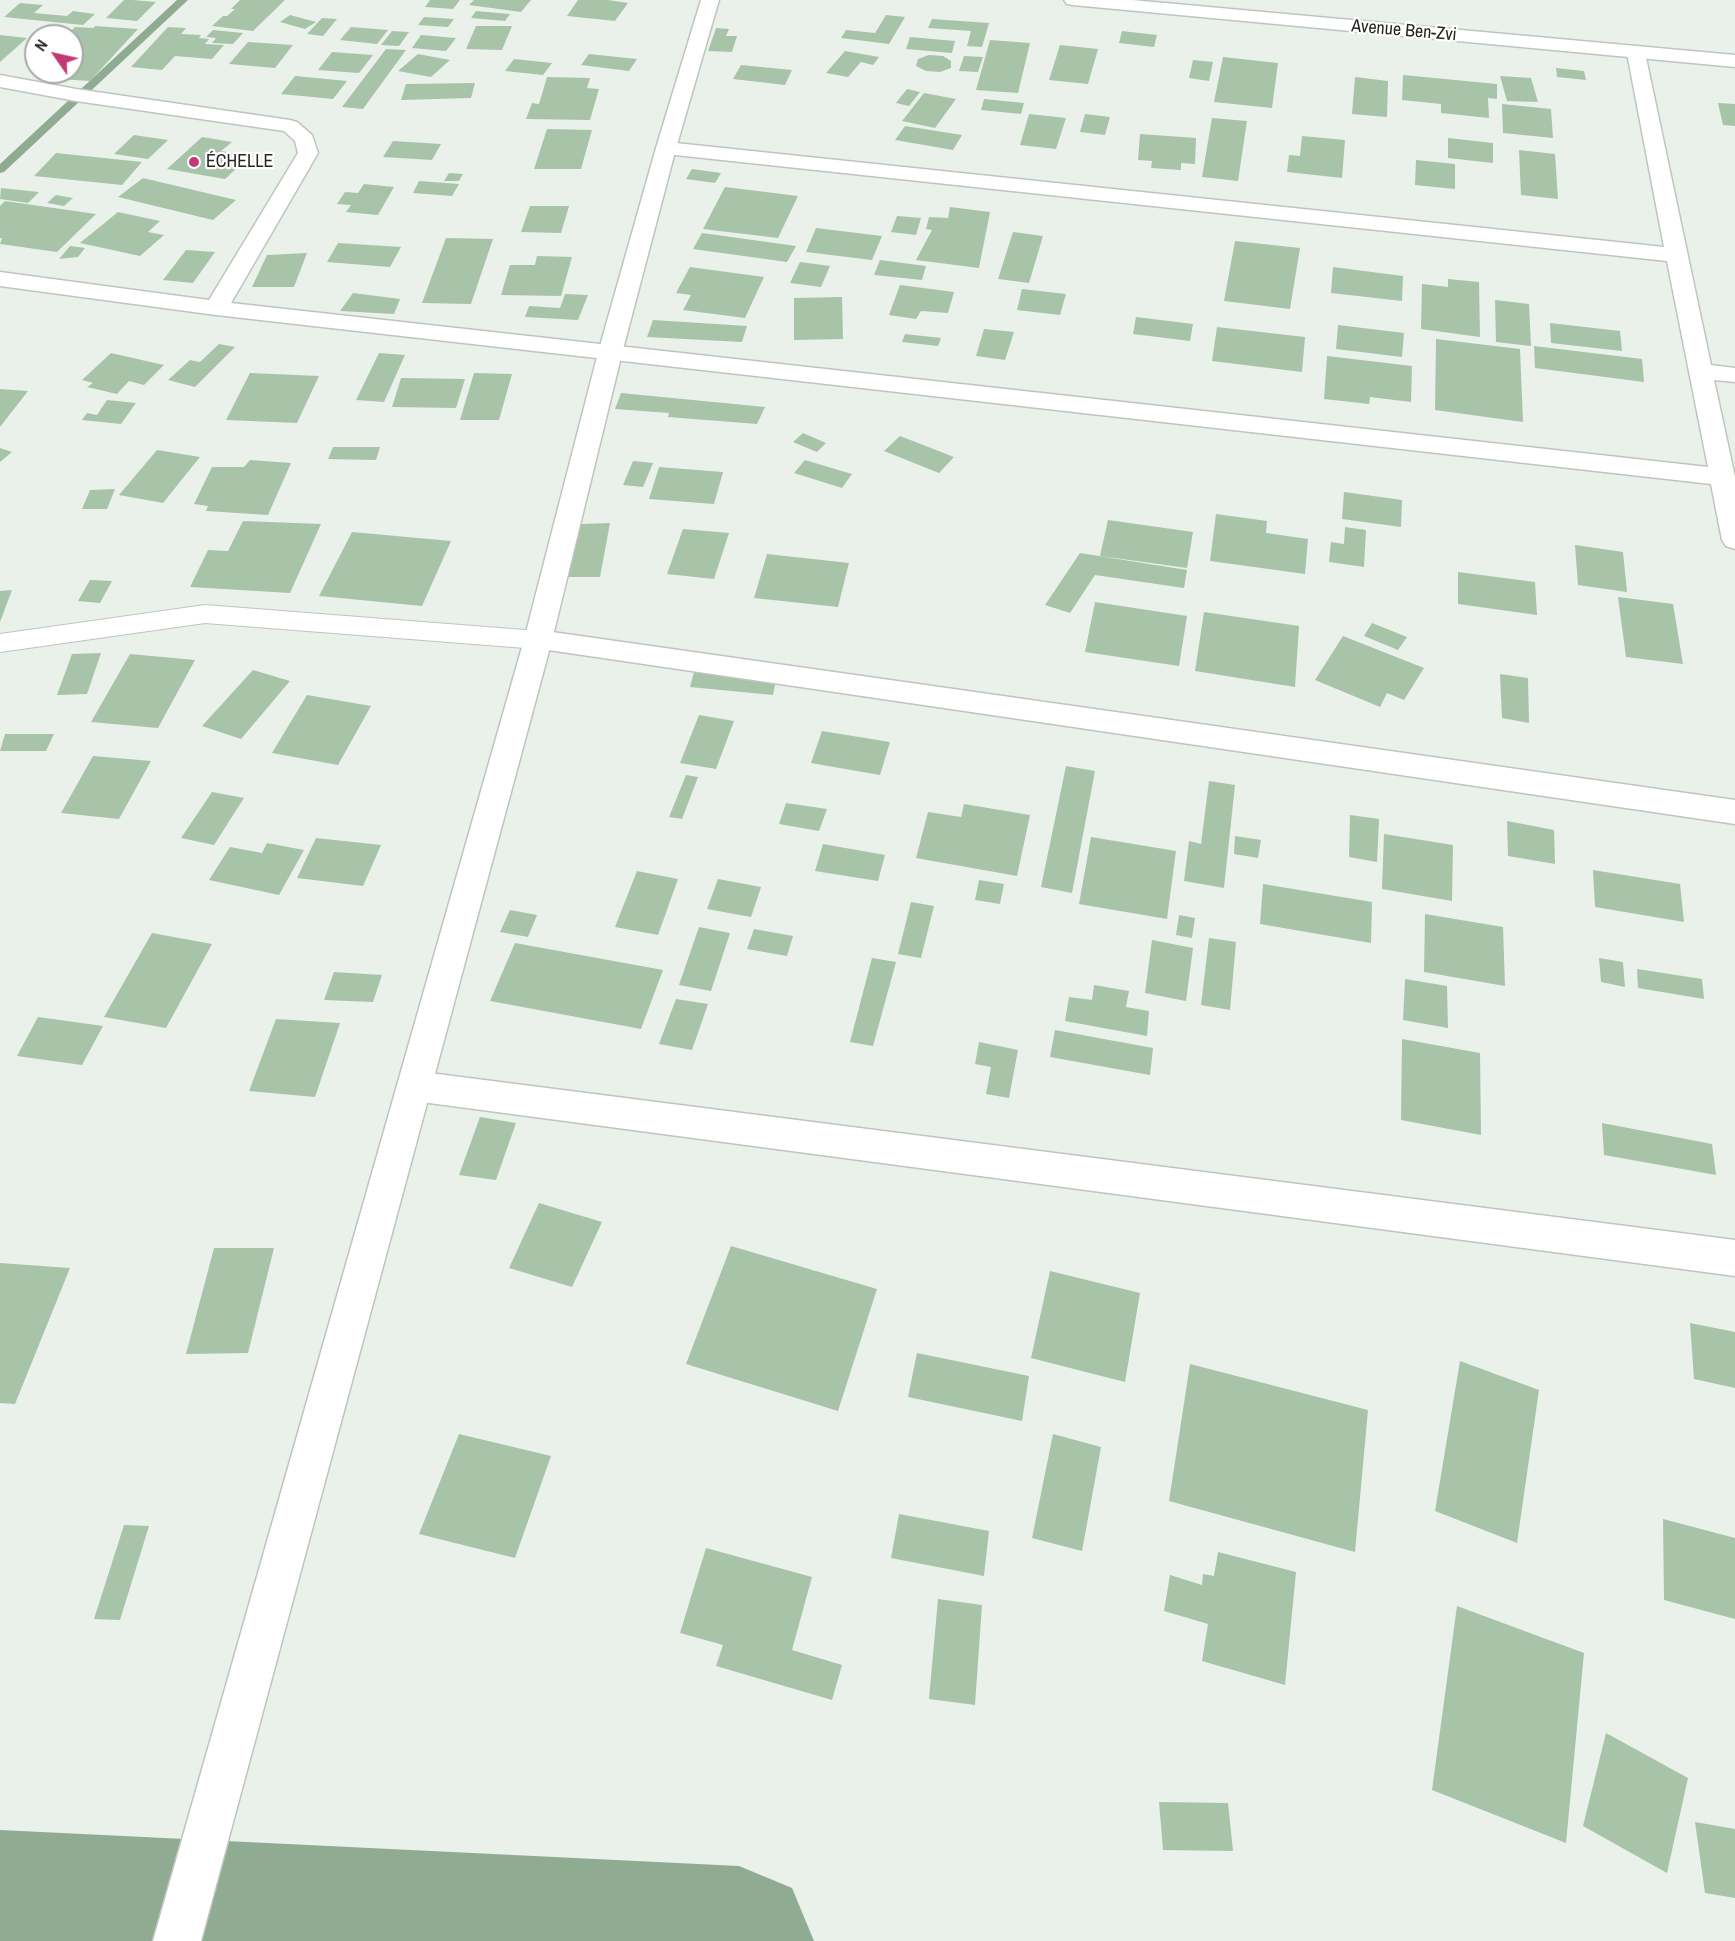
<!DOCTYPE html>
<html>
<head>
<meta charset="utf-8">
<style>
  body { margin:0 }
  #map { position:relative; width:1735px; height:1941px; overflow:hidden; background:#eaf1eb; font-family:"Archivo Narrow",sans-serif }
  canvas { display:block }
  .north { position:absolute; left:24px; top:24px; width:60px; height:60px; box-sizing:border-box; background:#fff; border:2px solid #a7a8a7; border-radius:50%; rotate:304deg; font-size:16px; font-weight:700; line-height:24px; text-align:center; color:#232623 }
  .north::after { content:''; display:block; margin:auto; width:21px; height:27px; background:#c23973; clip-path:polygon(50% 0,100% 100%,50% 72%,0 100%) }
</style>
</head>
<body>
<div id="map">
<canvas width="1735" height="1941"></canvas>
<div class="north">N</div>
</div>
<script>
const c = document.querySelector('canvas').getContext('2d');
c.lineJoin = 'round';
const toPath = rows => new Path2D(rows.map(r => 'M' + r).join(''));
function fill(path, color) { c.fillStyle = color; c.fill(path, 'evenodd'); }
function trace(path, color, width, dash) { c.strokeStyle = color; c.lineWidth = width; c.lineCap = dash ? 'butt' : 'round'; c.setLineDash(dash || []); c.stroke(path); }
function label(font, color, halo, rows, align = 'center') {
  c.font = font + ' "Archivo Narrow",sans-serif'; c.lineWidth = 4.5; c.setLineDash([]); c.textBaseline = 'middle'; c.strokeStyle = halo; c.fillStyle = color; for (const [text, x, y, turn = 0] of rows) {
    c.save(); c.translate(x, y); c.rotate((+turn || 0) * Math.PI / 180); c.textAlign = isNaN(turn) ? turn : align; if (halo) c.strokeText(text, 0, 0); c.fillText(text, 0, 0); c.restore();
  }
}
const stream = toPath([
  [177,0,188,0,4,172,0,173,0,164,177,0]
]);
const river = toPath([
  [0,1830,739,1866,792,1888,814,1941,0,1941,0,1830]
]);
const building = toPath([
  [124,0,133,0,156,2,137,21,106,18],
  [240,0,285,0,253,31,212,26,223,16,227,16,235,9,231,9],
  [430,0,460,0,453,9,425,7],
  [474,0,531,0,521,12,469,5],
  [578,0,608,0,628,3,615,21,567,16],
  [20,3,43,5,34,13,67,16,73,11,95,14,83,25,4,17],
  [476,11,510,14,505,21,471,18],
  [290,15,316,22,305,29,280,22],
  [886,15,905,17,889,44,841,38,846,30,875,33],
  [424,17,454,19,448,27,418,25],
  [322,18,337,19,323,36,307,34],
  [932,19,989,23,982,47,967,46,971,31,928,28],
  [95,26,138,29,90,81,43,78,49,72,72,72,72,48,77,43,72,42,72,36,66,36,75,27,94,28],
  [476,26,512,26,502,50,466,49],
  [168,27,186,28,181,34,201,35,199,38,209,39,205,44,224,45,212,59,175,56,162,70,131,67],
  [351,27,388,30,377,44,340,40],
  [716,28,729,29,726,36,737,36,732,52,708,51],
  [213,30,243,33,233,44,212,43,216,38,206,37],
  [392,31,409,32,399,46,381,45],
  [1122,31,1157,35,1154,47,1119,43],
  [0,35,27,38,0,62],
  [421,35,456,38,446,51,412,48],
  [910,37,955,41,952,53,906,49],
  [990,40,1030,43,1018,93,976,90],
  [248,42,293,45,275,68,229,64],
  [1060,45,1098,49,1088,84,1049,80],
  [386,49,406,50,363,109,342,107],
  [845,51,879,57,873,65,861,62,848,77,826,73],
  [332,52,373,55,359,73,318,70],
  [418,54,450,60,431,77,398,71],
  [589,54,637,59,629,71,581,65],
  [929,55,943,56,951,61,951,68,940,72,926,71,916,66,918,59],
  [964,56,983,57,978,72,959,71],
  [1223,57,1278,63,1272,108,1214,102],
  [514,59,552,63,543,75,505,71],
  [1193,60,1213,62,1209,81,1189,78],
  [741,65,792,70,785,85,733,79],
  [1556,68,1584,71,1586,80,1557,77],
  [1403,75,1497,84,1497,99,1488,98,1489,118,1441,113,1441,104,1402,100],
  [295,76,347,81,333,99,281,94],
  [1500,76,1531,78,1538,102,1507,101],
  [547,77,590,78,587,88,599,89,590,120,526,119,532,103,539,104],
  [1355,77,1388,81,1387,117,1352,114],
  [475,83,471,98,401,100,406,84],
  [907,89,920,92,909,106,896,103],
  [924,93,956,99,935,128,902,121],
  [984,99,1024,103,1021,114,981,110],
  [1718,103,1735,104,1735,126,1723,125],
  [1502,104,1551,109,1553,138,1503,133],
  [1029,114,1066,118,1056,149,1020,145],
  [1085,114,1110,117,1105,135,1080,132],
  [1212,118,1247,121,1238,181,1202,177],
  [905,126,962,135,953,150,895,140],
  [547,129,592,130,581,169,534,169],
  [1140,134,1196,138,1195,164,1181,163,1181,170,1151,168,1152,161,1138,160],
  [134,135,168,140,148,159,114,154],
  [1302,136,1345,140,1342,178,1287,172,1289,155,1300,156],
  [202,137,232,142,221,151,250,156,225,179,167,169],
  [1448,138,1493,143,1493,163,1448,158],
  [393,141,441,144,432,160,383,157],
  [1519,150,1555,154,1558,199,1521,195],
  [56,153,142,162,122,185,34,176],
  [1416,160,1455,164,1455,189,1415,185],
  [692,169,721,173,715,183,686,179],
  [449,173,463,174,459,181,444,181],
  [143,178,236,200,213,220,118,197],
  [419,181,459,184,452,196,413,193],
  [364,184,394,187,378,215,346,212,351,205,337,204,345,192,358,193],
  [725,187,798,196,778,238,703,229],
  [1,188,39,192,28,203,0,199],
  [56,195,73,198,64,206,47,203],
  [5,201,96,214,57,252,0,244,2,238,0,238,0,206],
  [530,206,569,206,561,233,521,232],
  [950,207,990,212,979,268,916,260,932,230,926,229,929,217,948,218],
  [118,212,160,221,148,232,164,235,140,256,80,243],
  [897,216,921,218,916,235,891,232],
  [816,228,882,236,872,260,806,252],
  [1013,232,1043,236,1029,283,998,279],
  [702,233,796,246,787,262,693,249],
  [446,238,493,239,471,304,422,303],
  [1235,241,1300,248,1290,309,1224,301],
  [338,243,401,247,390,267,327,262],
  [70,246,85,248,78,257,59,259],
  [186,250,215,252,193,283,163,280],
  [307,253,294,287,252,287,267,255],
  [537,256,572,257,561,296,501,295,510,265,535,265],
  [880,260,926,266,922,280,874,275],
  [800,262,830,266,821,287,790,283],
  [690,267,764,277,745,318,683,310,691,295,676,293],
  [1333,267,1403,276,1402,301,1331,293],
  [1448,279,1479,282,1480,337,1421,329,1422,284,1448,287],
  [900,285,954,292,948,313,921,311,916,319,889,315],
  [1022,289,1066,294,1060,315,1017,310],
  [353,293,400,299,394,314,340,311],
  [565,294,588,295,578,320,525,317,529,306,560,308],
  [842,297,843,339,794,340,794,298],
  [1495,300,1529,304,1531,346,1496,342],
  [1136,317,1193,324,1190,341,1133,334],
  [653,320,747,326,742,342,647,337],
  [1550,323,1620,331,1622,351,1551,343],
  [1338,325,1404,333,1402,357,1336,349],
  [1217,327,1305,337,1302,372,1212,361],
  [984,329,1014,332,1005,360,976,356],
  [905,334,941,338,938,346,902,342],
  [1436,339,1520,349,1523,422,1435,410],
  [219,344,235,347,195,387,168,380,190,360,200,362],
  [1534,346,1642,359,1644,382,1535,368],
  [111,353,164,365,144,385,129,381,117,394,87,387,93,383,82,380],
  [379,353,405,355,384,402,356,400],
  [1327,356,1412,366,1411,402,1370,397,1369,404,1324,399],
  [250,373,319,376,297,423,226,420],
  [474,373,512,374,499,420,460,420],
  [401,378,465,379,456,408,392,407],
  [0,389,28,391,0,427],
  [621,393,765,407,757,424,668,417,669,413,615,409],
  [107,400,136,403,121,424,82,420,87,413,97,415],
  [803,433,826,443,817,452,793,442],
  [900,436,954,457,939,473,884,451],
  [333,447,380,447,376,460,328,459],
  [0,448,12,452,0,462],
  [157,450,200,457,163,503,119,495],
  [250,460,291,463,268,515,206,511,208,506,194,504,212,467,244,467],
  [805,460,852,474,842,488,794,473],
  [633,461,653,463,643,487,623,485],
  [659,467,723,472,714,504,649,499],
  [115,489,107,509,82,509,90,490],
  [1344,492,1402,500,1401,527,1342,519],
  [1216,514,1267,521,1266,533,1308,539,1305,574,1210,561],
  [1108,520,1193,532,1187,568,1100,556],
  [243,521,321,524,290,593,190,587,208,550,228,551],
  [610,523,600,577,568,577,581,524],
  [1345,527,1366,530,1364,567,1329,562,1331,542,1344,544],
  [683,529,729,533,714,579,667,574],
  [352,532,451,541,422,606,319,596],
  [1575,545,1623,552,1627,592,1578,585],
  [1080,553,1187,570,1184,588,1095,575,1070,613,1045,605],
  [767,554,849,563,838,607,754,598],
  [1458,572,1535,582,1537,615,1458,604],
  [90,580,112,581,100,603,78,601],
  [12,590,0,622,0,591],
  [1618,597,1673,604,1683,664,1626,657],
  [1095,602,1187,616,1179,666,1085,652],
  [1204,612,1299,626,1295,687,1195,671],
  [1372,623,1407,637,1398,650,1364,636],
  [1343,636,1424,668,1404,700,1387,693,1380,707,1315,680],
  [101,653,87,694,57,695,72,654],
  [130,654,195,660,158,728,91,722],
  [253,670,290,681,241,739,202,726],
  [694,672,776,680,773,695,690,687],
  [1500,674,1528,678,1529,723,1502,718],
  [307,695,371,706,338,765,272,753],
  [699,715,734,721,716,769,680,763],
  [822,731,890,742,880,775,811,763],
  [5,734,54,734,46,751,0,751],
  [93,756,151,761,119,819,61,813],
  [1066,766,1095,771,1072,893,1041,887],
  [686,775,698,777,682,819,669,817],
  [1209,781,1235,785,1224,888,1184,881,1189,841,1201,844],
  [212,792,244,798,214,845,181,838],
  [786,803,827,809,819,831,779,824],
  [964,804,1030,815,1017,876,916,858,928,812,961,817],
  [1350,815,1379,819,1377,862,1349,857],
  [1507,821,1554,830,1555,864,1508,856],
  [1384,834,1453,845,1452,901,1382,889],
  [1235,836,1261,840,1258,858,1234,854],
  [1091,837,1176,851,1167,919,1079,904],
  [316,838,381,845,363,886,297,878],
  [267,843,304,850,279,895,209,880,230,847,262,853],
  [823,844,885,855,878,881,815,871],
  [1593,870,1680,884,1684,922,1595,907],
  [637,871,678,879,658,935,615,927],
  [718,879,761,887,751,917,707,909],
  [979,880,1004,884,1000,904,975,900],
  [1263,884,1372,902,1371,943,1260,924],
  [911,902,934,906,921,958,898,954],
  [510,910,537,915,528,937,500,932],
  [1425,914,1503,927,1505,986,1424,972],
  [1179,915,1195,918,1192,938,1176,935],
  [699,927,730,933,711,991,679,985],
  [754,929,793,936,787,956,747,949],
  [152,933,212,944,166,1028,104,1017],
  [1209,938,1236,942,1230,1010,1201,1005],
  [1152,940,1193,948,1186,1001,1145,993],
  [515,943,663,970,641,1029,490,1001],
  [872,958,896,962,873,1046,850,1042],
  [1599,958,1623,962,1625,987,1601,982],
  [1637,969,1702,979,1704,999,1638,988],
  [334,972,382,975,373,1002,324,1000],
  [1405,979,1447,986,1448,1028,1403,1020],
  [1094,985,1129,991,1126,1007,1149,1011,1147,1036,1065,1021,1069,997,1092,1000],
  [676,999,708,1004,692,1050,659,1044],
  [38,1017,103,1026,82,1065,17,1056],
  [276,1019,340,1023,315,1097,249,1091],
  [1055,1030,1153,1048,1150,1075,1050,1057],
  [1402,1039,1480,1053,1481,1135,1401,1120],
  [979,1042,1018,1050,1009,1098,986,1094,991,1067,975,1064],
  [480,1117,516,1123,496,1180,459,1175],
  [1602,1123,1712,1144,1716,1175,1604,1155],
  [539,1203,602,1222,572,1287,509,1268],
  [731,1246,877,1289,838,1411,686,1364],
  [214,1248,274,1248,248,1353,186,1354],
  [0,1263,70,1268,15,1404,0,1403],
  [1050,1271,1140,1293,1125,1382,1031,1358],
  [1690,1323,1735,1332,1735,1388,1694,1379],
  [917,1353,1029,1376,1022,1421,908,1397],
  [1460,1361,1539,1390,1517,1543,1435,1511],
  [1190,1364,1368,1410,1355,1552,1169,1501],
  [459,1434,551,1456,515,1558,419,1534],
  [1053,1434,1101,1447,1082,1551,1032,1538],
  [899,1514,989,1531,984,1576,891,1558],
  [1663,1519,1735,1538,1735,1619,1664,1600],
  [124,1525,149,1526,120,1620,94,1619],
  [706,1548,812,1577,792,1650,842,1665,832,1700,716,1666,723,1645,680,1633],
  [1218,1552,1296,1572,1285,1685,1202,1661,1208,1624,1164,1611,1170,1575,1202,1585,1203,1574,1214,1576],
  [938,1599,982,1605,975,1705,929,1699],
  [1457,1606,1584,1653,1566,1843,1432,1790],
  [1606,1733,1688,1778,1667,1873,1583,1826],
  [1159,1802,1228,1803,1233,1851,1163,1850],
  [1695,1822,1735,1829,1735,1898,1705,1893]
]);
const lane = toPath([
  [205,605,538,631,547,633,551,640,547,647,538,649,205,623,0,652,0,634,205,605]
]);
const street = toPath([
  [1636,47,1643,49,1645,53,1711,365,1735,368,1735,382,1714,380,1735,477,1735,549,1726,546,1722,540,1711,484,216,315,0,286,0,272,209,300,298,153,295,141,284,131,76,101,0,87,0,75,76,89,290,120,297,122,312,135,318,153,231,303,1708,467,1667,261,666,154,659,152,656,148,659,144,666,142,1664,247,1627,53,1629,49,1636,47],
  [538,630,1735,800,1735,824,528,647,524,640,528,633,538,630],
  [414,1071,1735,1240,1735,1276,414,1101,402,1097,397,1086,402,1075,414,1071]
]);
const secondary = toPath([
  [701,0,719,0,676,148,622,353,552,640,201,1941,153,1941,524,640,598,353,656,148,701,0],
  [1064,0,1132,0,1735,55,1735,67,1073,5,1067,4,1064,0]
]);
const markers = [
  [194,162,6,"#c23973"]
];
const farStreetnames = [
  ["Avenue Ben-Zvi",1404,31,5]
];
const farPoinames = [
  ["ÉCHELLE",206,162]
];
fill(stream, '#8fab91');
fill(river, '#8fab91');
fill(building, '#a7c4a9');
trace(lane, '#bec5bf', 2);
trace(street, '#bec5bf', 3);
trace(secondary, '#bec5bf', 3);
fill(lane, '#fff');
fill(street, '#fff');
fill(secondary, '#fff');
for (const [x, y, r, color] of markers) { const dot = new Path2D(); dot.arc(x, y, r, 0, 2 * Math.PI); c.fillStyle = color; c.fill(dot); trace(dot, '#fff', 2); }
label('18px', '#232623', '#fff', farStreetnames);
label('18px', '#232623', '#fff', farPoinames, 'left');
</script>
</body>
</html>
